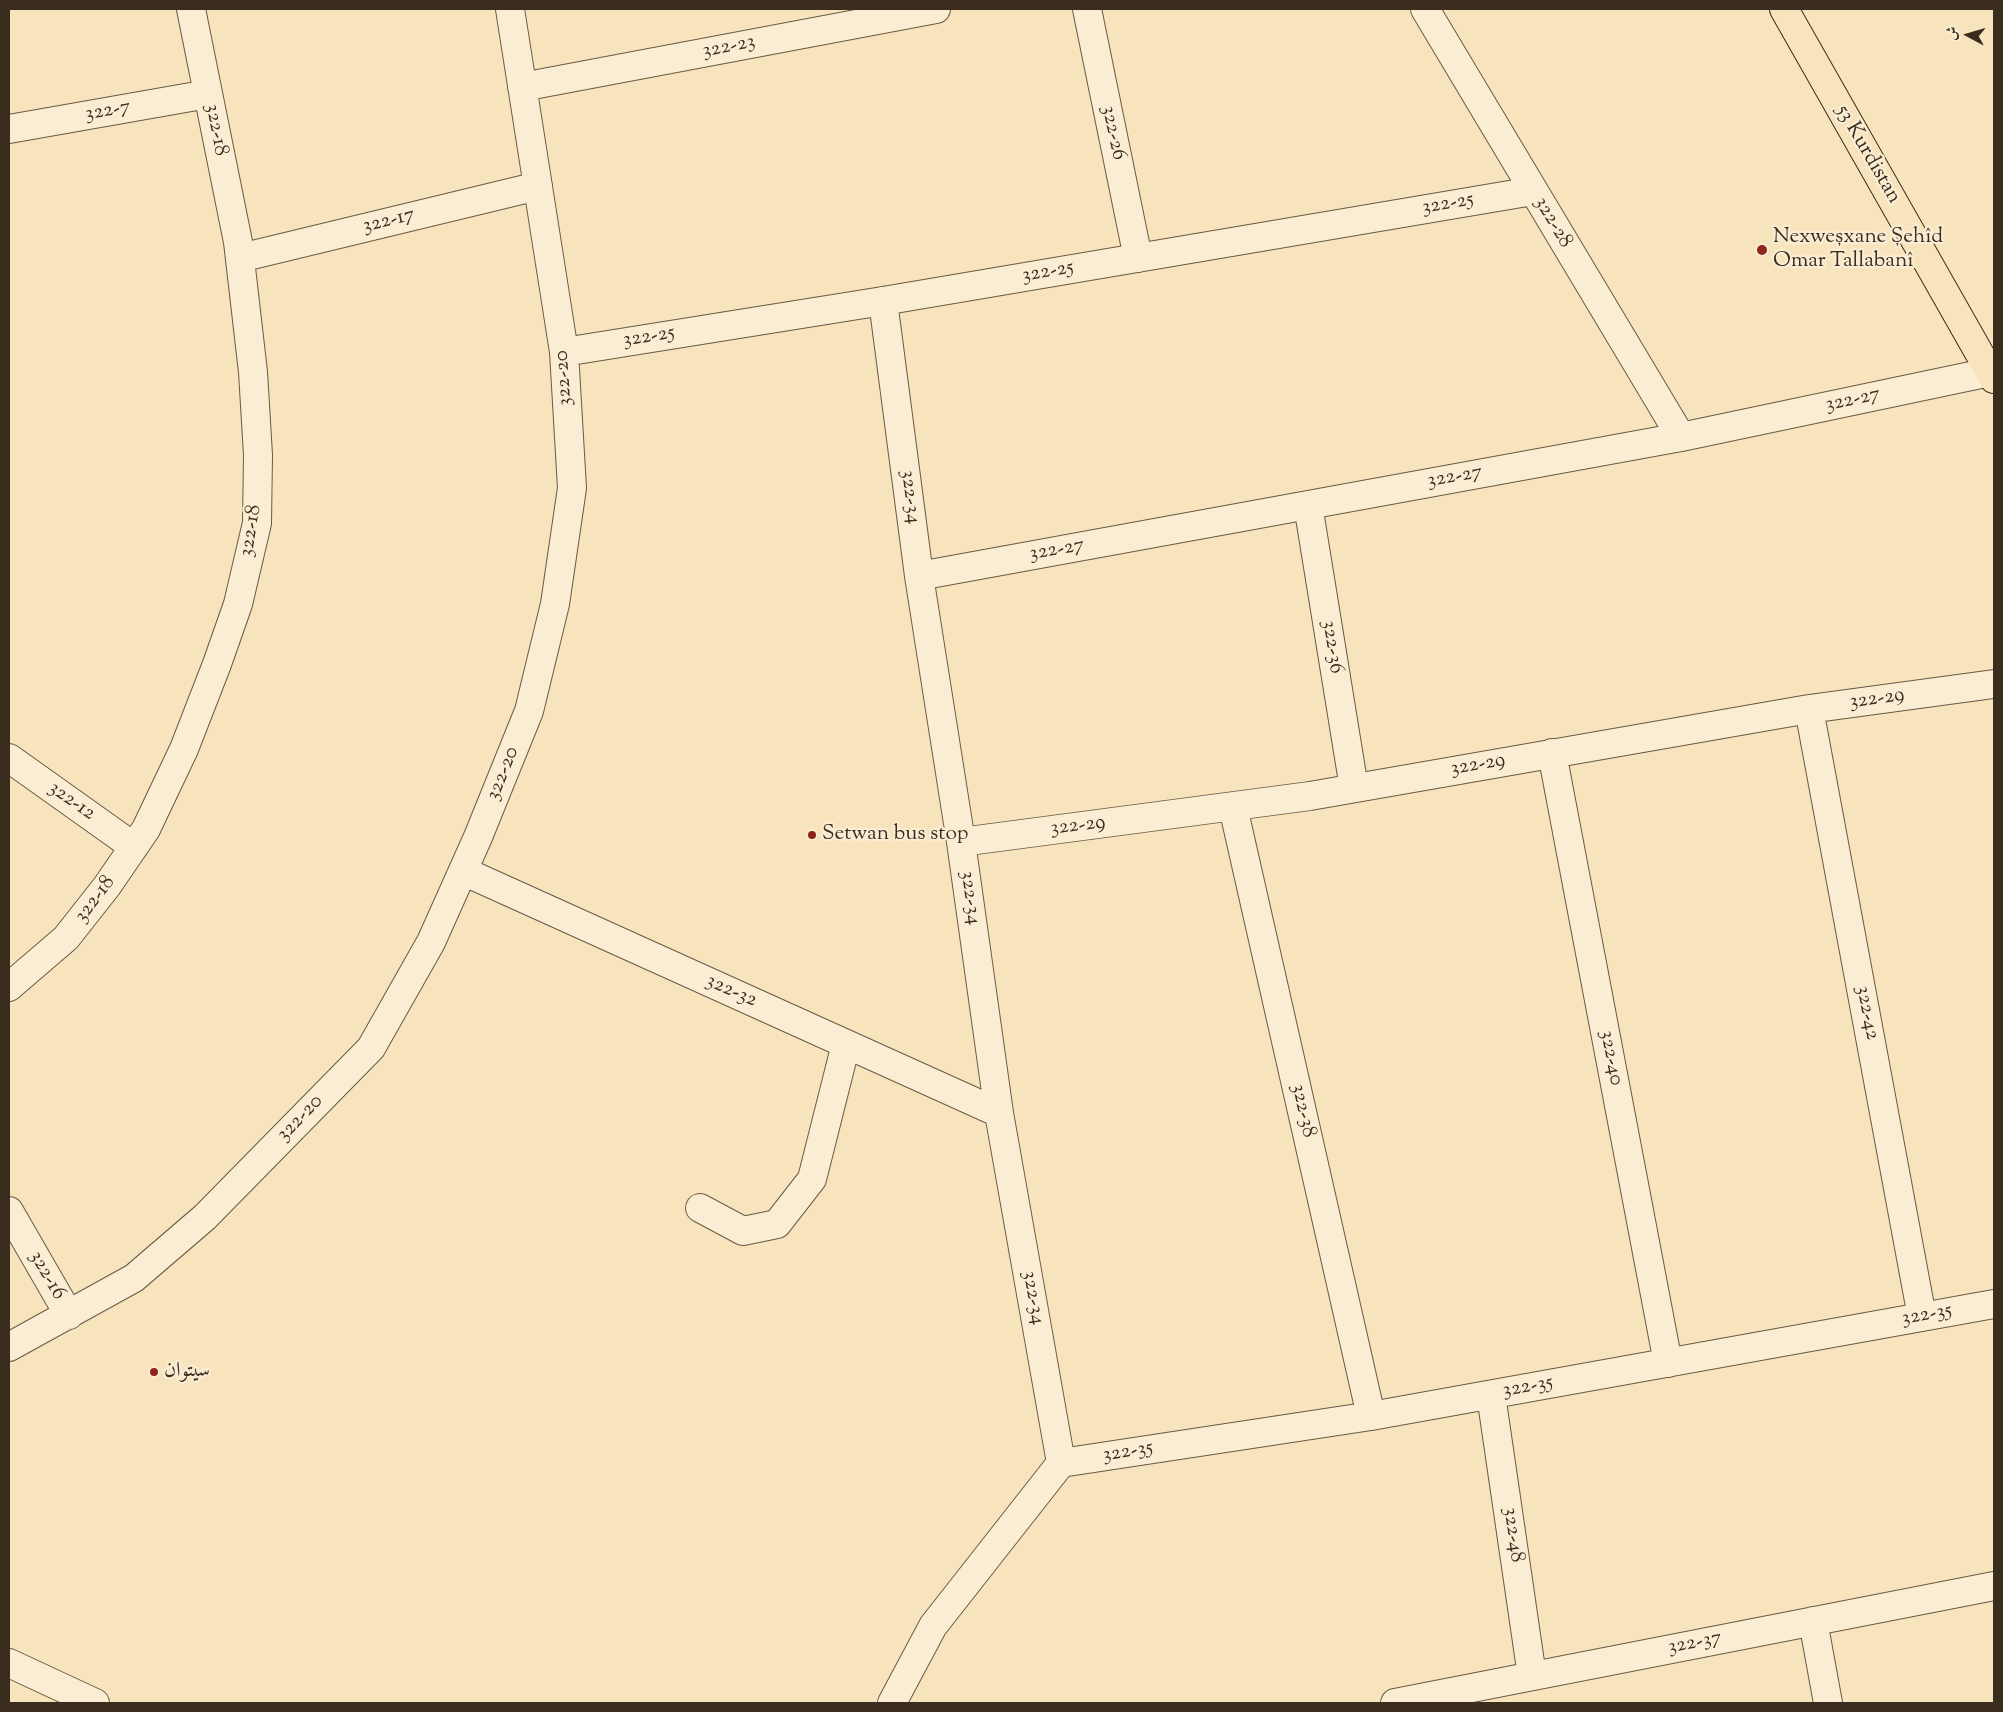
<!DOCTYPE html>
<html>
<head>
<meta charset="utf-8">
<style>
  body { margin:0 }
  #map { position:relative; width:2003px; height:1712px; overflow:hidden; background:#f7e3bc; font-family:"Sorts Mill Goudy",Amiri,serif }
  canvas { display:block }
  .frame { position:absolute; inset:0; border:10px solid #3a2d1e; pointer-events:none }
  .north { position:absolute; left:1943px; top:10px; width:50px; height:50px; -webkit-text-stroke:4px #faedd3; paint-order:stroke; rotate:276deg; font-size:14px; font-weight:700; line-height:20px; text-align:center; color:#3a2d1e }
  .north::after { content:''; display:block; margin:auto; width:18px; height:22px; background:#3a2d1e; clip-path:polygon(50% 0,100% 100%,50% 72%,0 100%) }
</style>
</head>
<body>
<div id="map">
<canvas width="2003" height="1712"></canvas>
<div class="frame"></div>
<div class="north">ش</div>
</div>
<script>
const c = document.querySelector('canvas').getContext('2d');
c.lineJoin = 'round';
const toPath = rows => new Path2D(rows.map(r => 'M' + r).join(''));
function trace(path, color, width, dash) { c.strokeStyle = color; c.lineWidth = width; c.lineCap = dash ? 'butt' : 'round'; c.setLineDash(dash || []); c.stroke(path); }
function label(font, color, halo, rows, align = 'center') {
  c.font = font + ' "Sorts Mill Goudy",Amiri,serif'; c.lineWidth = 4.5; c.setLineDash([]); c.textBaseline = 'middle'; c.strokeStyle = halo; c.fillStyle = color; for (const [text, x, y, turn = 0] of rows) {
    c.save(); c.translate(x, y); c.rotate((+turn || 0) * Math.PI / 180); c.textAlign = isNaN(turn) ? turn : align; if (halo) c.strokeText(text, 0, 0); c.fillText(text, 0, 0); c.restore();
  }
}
const minor = toPath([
  [1087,9,1138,258],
  [1425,9,1681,437],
  [522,87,936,9],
  [9,129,208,94],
  [240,258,538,186],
  [883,301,919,576,961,842,999,1113,1061,1463],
  [564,352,883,301,1533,191],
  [1308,505,1354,788],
  [919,576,1681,437,1990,372],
  [1809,709,1922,1317],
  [1552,753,1668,1363],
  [9,758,134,847],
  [1233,807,1371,1416],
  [961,842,1310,796,1809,709,1994,684],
  [463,871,999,1113],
  [9,987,66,938,107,886,146,829,184,749,217,664,238,604,257,523,258,455,253,372,238,242,191,9],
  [700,1208,743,1231,777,1224,812,1179,846,1044],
  [9,1211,69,1315],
  [9,1347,134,1278,205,1217,371,1048,431,942,478,837,529,711,555,604,572,488,564,352,510,9],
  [1491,1395,1532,1676],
  [1061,1463,1371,1416,1994,1304],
  [1813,1621,1828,1703],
  [9,1663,95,1703],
  [892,1703,933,1626,1061,1463],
  [1395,1703,1994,1586]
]);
const major = toPath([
  [1784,9,1994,379]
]);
const markers = [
  [1762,250,6,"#8f2418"],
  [812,835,5,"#8f2418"],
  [154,1372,5,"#8f2418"]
];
const streetNames = [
  ["322-23",729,48,-11],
  ["322-7",108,112,-10],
  ["322-18",215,130,79],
  ["322-26",1112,133,78],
  ["53 Kurdistan",1867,155,60],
  ["322-25",1448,205,-10],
  ["322-17",389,222,-14],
  ["322-28",1552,223,59],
  ["322-25",1048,273,-10],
  ["322-25",649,338,-9],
  ["322-20",565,378,-94],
  ["322-27",1853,401,-12],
  ["322-27",1455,478,-10],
  ["322-34",909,497,83],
  ["322-18",252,531,-81],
  ["322-27",1057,551,-10],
  ["322-36",1331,647,81],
  ["322-29",1877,700,-8],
  ["322-29",1478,766,-10],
  ["322-20",504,774,-68],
  ["322-12",71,802,35],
  ["322-29",1078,827,-7],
  ["322-34",969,898,82],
  ["322-18",96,900,-53],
  ["322-32",731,992,24],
  ["322-42",1866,1013,79],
  ["322-40",1610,1058,79],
  ["322-38",1302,1111,77],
  ["322-20",301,1119,-46],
  ["322-16",46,1276,60],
  ["322-34",1032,1298,80],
  ["322-35",1927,1316,-10],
  ["322-35",1528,1388,-10],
  ["322-35",1128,1453,-9],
  ["322-48",1512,1535,82],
  ["322-37",1695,1644,-11]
];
const poiNames = [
  ["Nexweşxane Şehîd",1773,238],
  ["Omar Tallabanî",1773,262],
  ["Setwan bus stop",822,835],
  ["سيتوان",164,1372]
];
trace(minor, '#695a46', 30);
trace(major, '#3a2d1e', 30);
trace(minor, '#faedd3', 28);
trace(major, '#f7e3bc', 28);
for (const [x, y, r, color] of markers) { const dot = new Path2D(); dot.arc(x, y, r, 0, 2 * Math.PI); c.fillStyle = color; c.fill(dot); trace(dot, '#faedd3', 2); }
label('21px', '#3a2d1e', '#faedd3', streetNames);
label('21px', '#3a2d1e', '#faedd3', poiNames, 'left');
</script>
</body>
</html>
